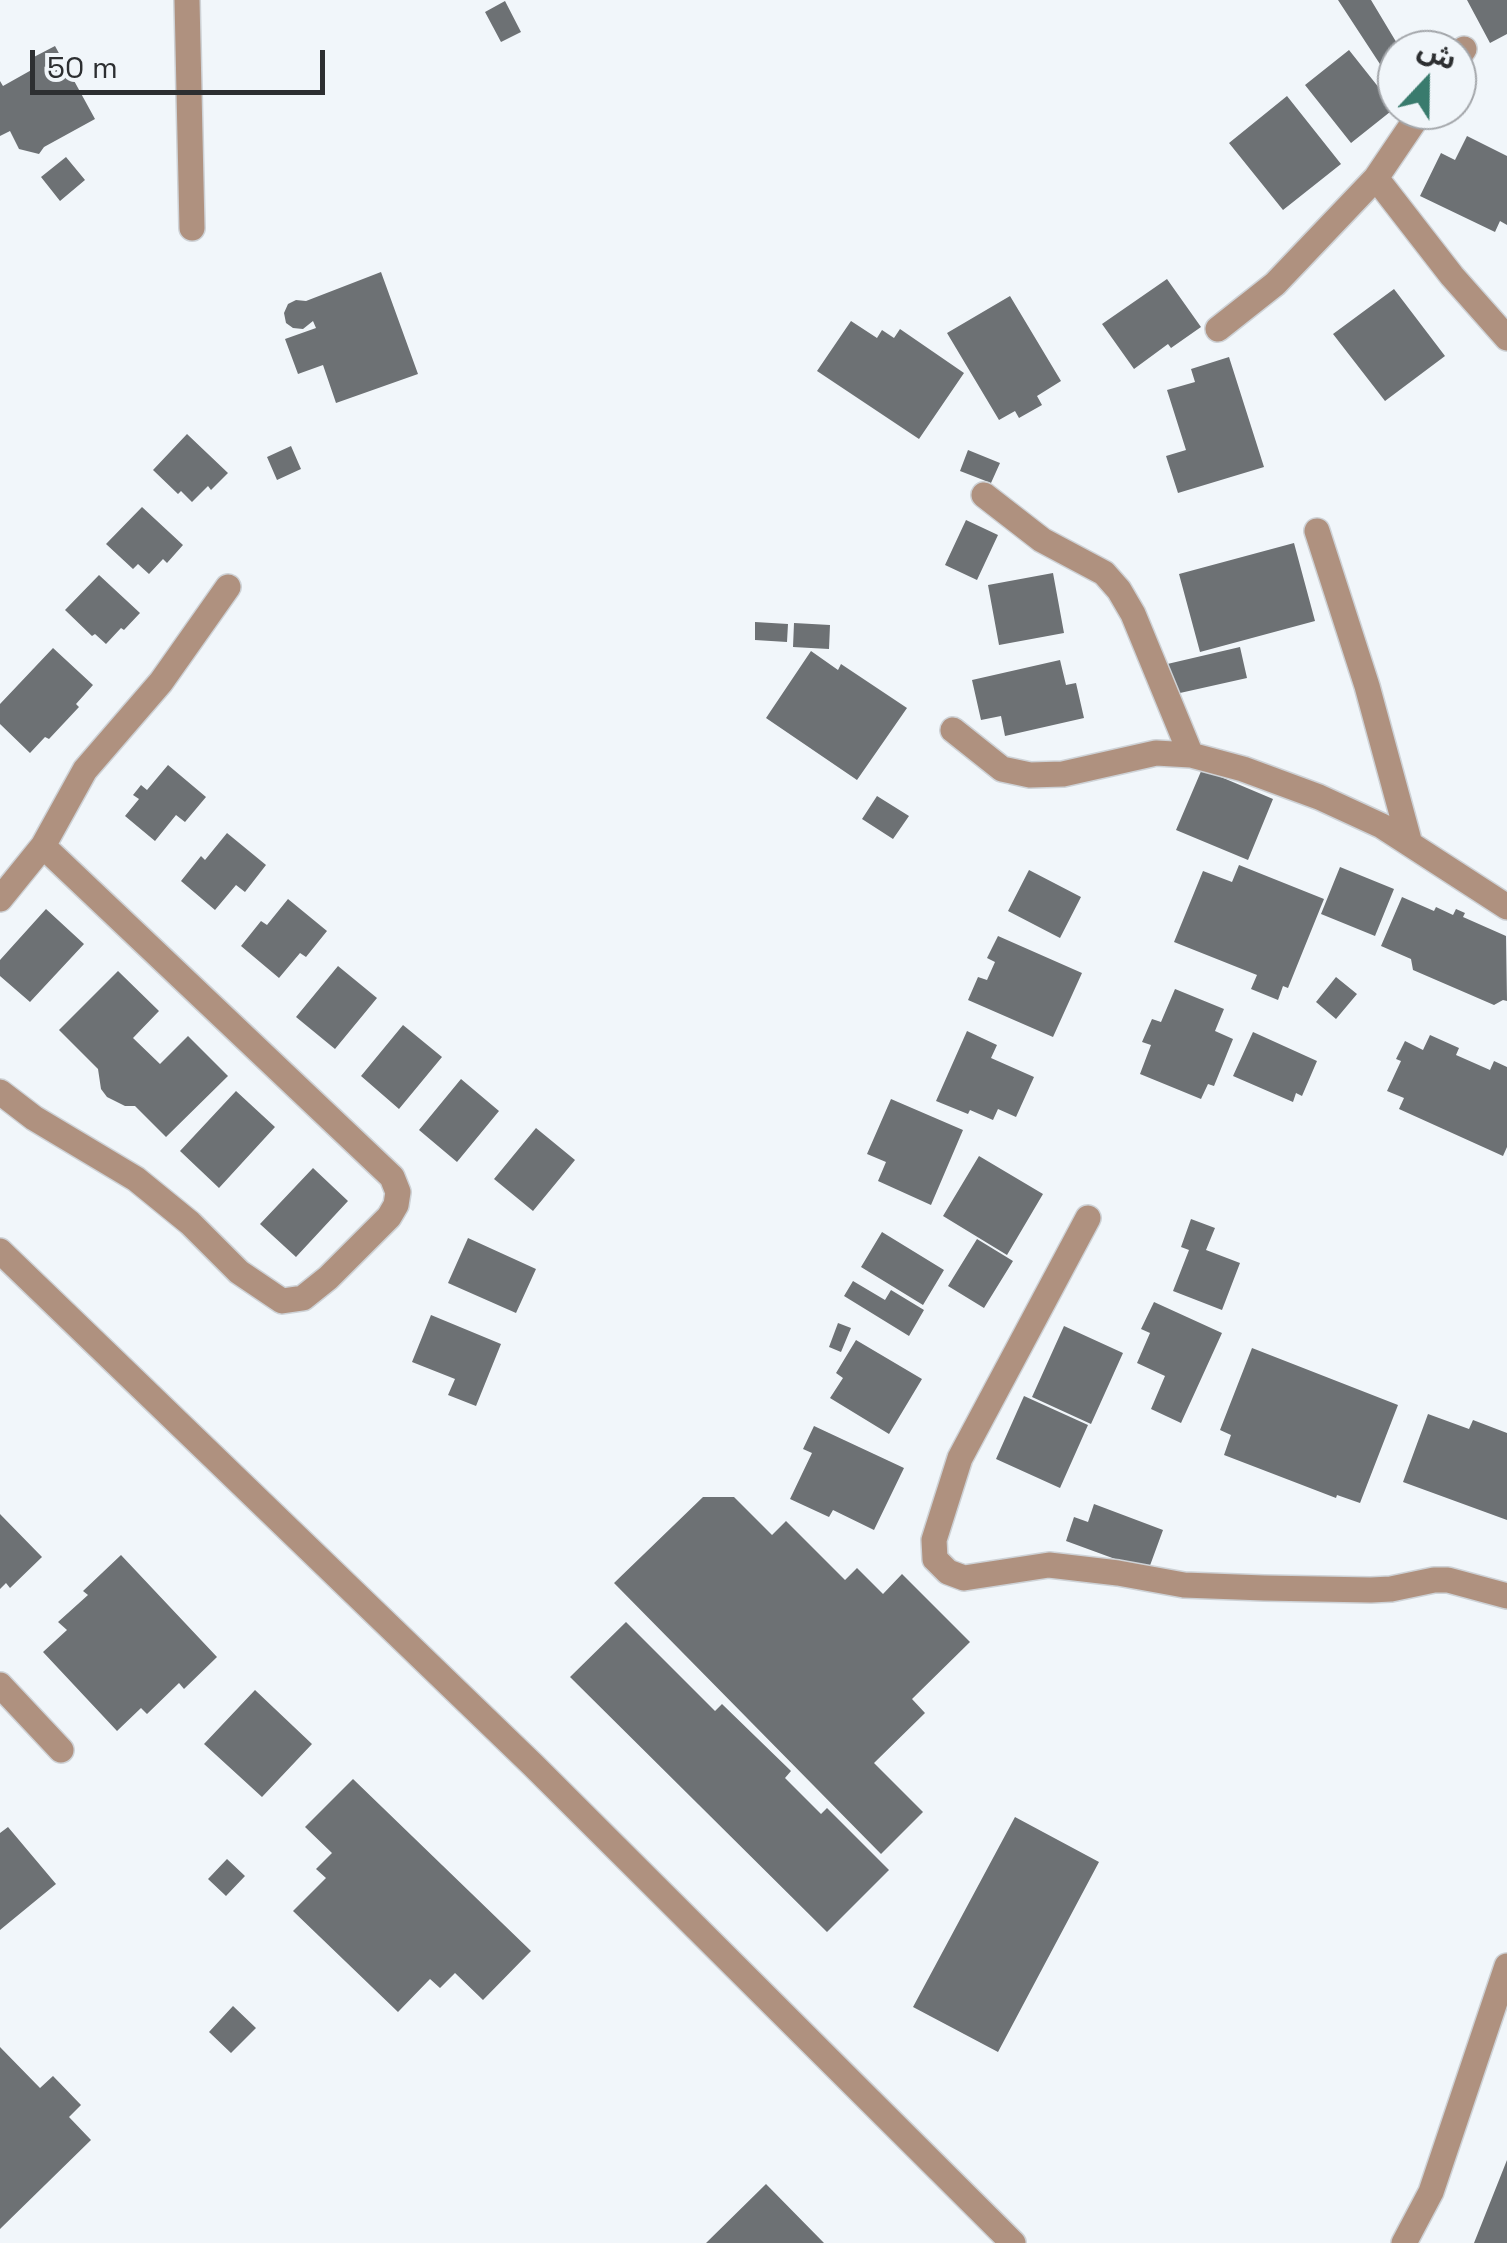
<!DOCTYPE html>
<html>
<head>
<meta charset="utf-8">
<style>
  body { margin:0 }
  #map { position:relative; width:1507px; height:2243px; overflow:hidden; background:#f1f6fa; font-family:"Space Grotesk","Noto Sans Arabic",sans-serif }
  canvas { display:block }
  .north { position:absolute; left:1377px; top:30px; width:100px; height:100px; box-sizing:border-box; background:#f1f6fa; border:2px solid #a3a6aa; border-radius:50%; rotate:22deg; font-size:28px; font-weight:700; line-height:40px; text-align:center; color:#2d2f31 }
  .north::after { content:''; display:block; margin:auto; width:35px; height:45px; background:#397b6d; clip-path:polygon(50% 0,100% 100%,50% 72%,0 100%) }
  .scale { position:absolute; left:30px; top:50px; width:295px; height:45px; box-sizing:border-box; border:5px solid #2d2f31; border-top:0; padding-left:12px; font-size:30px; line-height:35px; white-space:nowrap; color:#2d2f31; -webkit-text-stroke:8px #f1f6fa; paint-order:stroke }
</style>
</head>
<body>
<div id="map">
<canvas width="1507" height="2243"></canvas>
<div class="north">ش</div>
<div class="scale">50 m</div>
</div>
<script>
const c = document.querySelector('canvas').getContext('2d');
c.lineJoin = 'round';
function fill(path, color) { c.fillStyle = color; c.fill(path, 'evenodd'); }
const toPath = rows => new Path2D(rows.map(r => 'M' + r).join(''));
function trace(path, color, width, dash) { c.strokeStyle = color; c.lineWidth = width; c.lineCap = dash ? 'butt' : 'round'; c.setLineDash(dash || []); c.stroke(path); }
const building = toPath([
  [1338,0,1371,0,1401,50,1397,50,1397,80,1393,84],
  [1467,0,1507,0,1507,34,1490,43],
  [505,1,521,32,501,42,485,12],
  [55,46,95,119,44,147,39,154,19,149,10,131,0,136,0,81,3,86,35,68,30,59],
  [1349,50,1395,108,1351,143,1305,85],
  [1287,96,1341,164,1283,210,1229,143],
  [1467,136,1507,156,1507,225,1500,221,1495,232,1420,196,1441,153,1455,160],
  [66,157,85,180,60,201,41,177],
  [381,272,418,374,336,403,323,365,298,374,285,339,316,328,313,321,303,329,293,328,286,323,284,313,288,304,296,300,306,301],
  [1167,279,1201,327,1171,348,1168,344,1134,369,1102,324],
  [1394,289,1445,356,1385,401,1333,334],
  [1010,296,1061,381,1037,396,1042,405,1019,418,1015,411,999,420,947,333],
  [851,321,877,338,882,330,894,338,900,329,964,373,919,439,817,371],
  [1229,357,1264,467,1178,493,1166,456,1186,450,1167,390,1195,382,1191,369],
  [187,434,228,473,211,490,208,486,192,502,181,491,178,494,153,470],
  [291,446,301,469,277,480,267,457],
  [968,450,1000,463,991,483,960,471],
  [142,507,183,545,167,563,163,559,149,574,138,564,133,569,106,544],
  [966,520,998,535,977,580,945,565],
  [1294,543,1315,621,1200,652,1179,574],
  [1053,573,1064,633,999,645,988,585],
  [99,575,140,613,124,630,121,628,106,644,95,634,92,636,65,610],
  [755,622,788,624,787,642,755,640],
  [794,623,830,625,829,649,793,647],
  [1240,647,1247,678,1171,695,1163,665],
  [53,648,93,685,76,704,79,707,49,739,45,737,30,753,0,724,0,704],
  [811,651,838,670,841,664,907,708,857,780,766,718],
  [1060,660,1066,685,1076,683,1084,718,1005,736,1001,716,981,720,972,680],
  [168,765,206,797,185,822,176,815,155,841,125,816,139,799,133,795,141,785,147,790],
  [1202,769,1273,799,1248,860,1176,830],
  [877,796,909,816,893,839,862,819],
  [227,833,266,865,245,892,236,885,215,910,181,881,201,856,205,860],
  [1239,865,1324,899,1288,988,1283,986,1278,1000,1251,989,1257,975,1174,942,1203,871,1232,882],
  [1340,867,1394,889,1375,936,1321,914],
  [1029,870,1081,897,1060,938,1008,911],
  [1402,897,1434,911,1436,907,1453,915,1456,909,1465,913,1463,917,1506,936,1507,1001,1503,1000,1494,1005,1413,970,1411,959,1381,946],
  [288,899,327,931,306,957,300,953,279,978,241,946,261,921,267,925],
  [46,909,84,944,30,1002,0,976,0,960],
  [998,936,1082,973,1053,1037,968,1000,978,977,987,980,995,962,987,958],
  [338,966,377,998,335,1049,296,1017],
  [118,971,159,1011,133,1038,160,1064,188,1036,228,1076,166,1137,135,1106,125,1106,107,1097,101,1089,98,1069,59,1030],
  [1336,977,1357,994,1336,1019,1316,1002],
  [1175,989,1224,1009,1215,1031,1233,1039,1214,1086,1208,1084,1201,1099,1140,1074,1151,1045,1142,1042,1152,1019,1161,1022],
  [403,1025,442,1057,399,1109,361,1076],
  [967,1031,997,1045,991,1058,1034,1077,1016,1117,998,1109,993,1120,970,1110,968,1114,936,1101],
  [1253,1032,1317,1061,1302,1096,1296,1093,1293,1102,1233,1076],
  [1430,1035,1459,1048,1456,1055,1490,1070,1494,1061,1507,1067,1507,1147,1503,1156,1399,1109,1404,1098,1387,1091,1401,1061,1396,1059,1405,1041,1423,1050],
  [461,1079,499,1111,457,1162,419,1130],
  [236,1091,275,1127,219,1188,180,1151],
  [891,1099,963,1130,931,1205,878,1181,886,1162,867,1154],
  [536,1128,575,1160,533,1211,494,1179],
  [979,1156,1043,1194,1007,1255,943,1216],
  [313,1168,348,1201,296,1257,260,1224],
  [1191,1219,1215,1228,1206,1250,1240,1263,1222,1310,1173,1291,1189,1250,1181,1247],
  [882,1232,944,1270,923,1305,861,1267],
  [468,1238,536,1269,516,1313,448,1283],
  [977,1239,1013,1261,984,1308,948,1286],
  [853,1281,885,1300,891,1290,924,1310,909,1336,844,1296],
  [1154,1302,1222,1333,1181,1423,1151,1409,1165,1376,1137,1363,1150,1333,1141,1329],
  [431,1315,501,1344,476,1406,448,1395,455,1379,412,1362],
  [838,1323,851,1328,841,1352,829,1347],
  [1064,1326,1123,1353,1091,1424,1032,1397],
  [856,1340,922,1379,889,1434,830,1398,843,1378,836,1373],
  [1252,1348,1398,1405,1360,1503,1337,1495,1336,1498,1224,1455,1231,1435,1220,1430],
  [1024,1396,1088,1425,1060,1488,996,1459],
  [1428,1414,1469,1429,1473,1420,1507,1433,1507,1520,1403,1482],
  [814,1426,904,1468,874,1530,833,1510,829,1517,790,1499,812,1453,803,1449],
  [703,1497,734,1497,772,1535,786,1521,845,1580,857,1568,883,1594,902,1574,970,1642,912,1699,925,1713,874,1763,923,1812,881,1854,614,1583],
  [1094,1504,1163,1530,1148,1571,1066,1541,1074,1517,1088,1522],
  [0,1514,42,1557,10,1588,6,1583,0,1589],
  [121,1555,217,1657,184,1689,179,1683,147,1714,141,1708,117,1731,43,1652,67,1630,58,1622,88,1595,83,1591],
  [626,1622,715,1711,722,1704,791,1771,785,1778,821,1814,827,1808,889,1870,827,1932,570,1677],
  [255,1690,312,1744,262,1797,204,1744],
  [353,1779,531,1951,483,2000,455,1973,440,1988,430,1979,398,2012,293,1911,326,1878,316,1869,332,1853,305,1827],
  [1015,1817,1099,1862,998,2052,913,2007],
  [8,1827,56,1884,0,1930,0,1833],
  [227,1859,245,1876,226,1896,208,1879],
  [233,2006,256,2028,231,2053,209,2032],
  [0,2047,40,2088,53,2076,81,2105,69,2117,91,2140,0,2229],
  [1507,2160,1507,2243,1474,2243],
  [766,2184,824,2243,706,2243]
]);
const minor = toPath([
  [187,0,192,228],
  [1457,59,1464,49],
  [1422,110,1376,178,1452,276,1507,338],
  [1218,329,1275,284,1376,178],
  [984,495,1042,540,1104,573,1119,590,1133,614,1191,755],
  [1317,531,1367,686,1410,844],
  [953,730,1002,769,1030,775,1063,774,1156,753,1191,755,1243,769,1319,797,1382,826,1507,907],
  [0,899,43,846,85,770,161,682,228,587],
  [0,1092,34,1118,136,1179,190,1223,239,1272,282,1301,303,1298,328,1278,389,1217,396,1205,398,1192,392,1177,43,846],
  [1088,1218,960,1458,934,1540,935,1559,948,1572,964,1578,1049,1565,1118,1573,1184,1585,1264,1588,1371,1590,1391,1589,1434,1580,1448,1580,1507,1596],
  [0,1685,61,1750]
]);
const tertiary = toPath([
  [0,1251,533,1765,1013,2243],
  [1404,2243,1431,2192,1507,1966]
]);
fill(building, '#6d7174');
trace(minor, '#ced2d6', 28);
trace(tertiary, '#ced2d6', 28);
trace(minor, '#af917f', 25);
trace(tertiary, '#af917f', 25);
</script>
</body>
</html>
